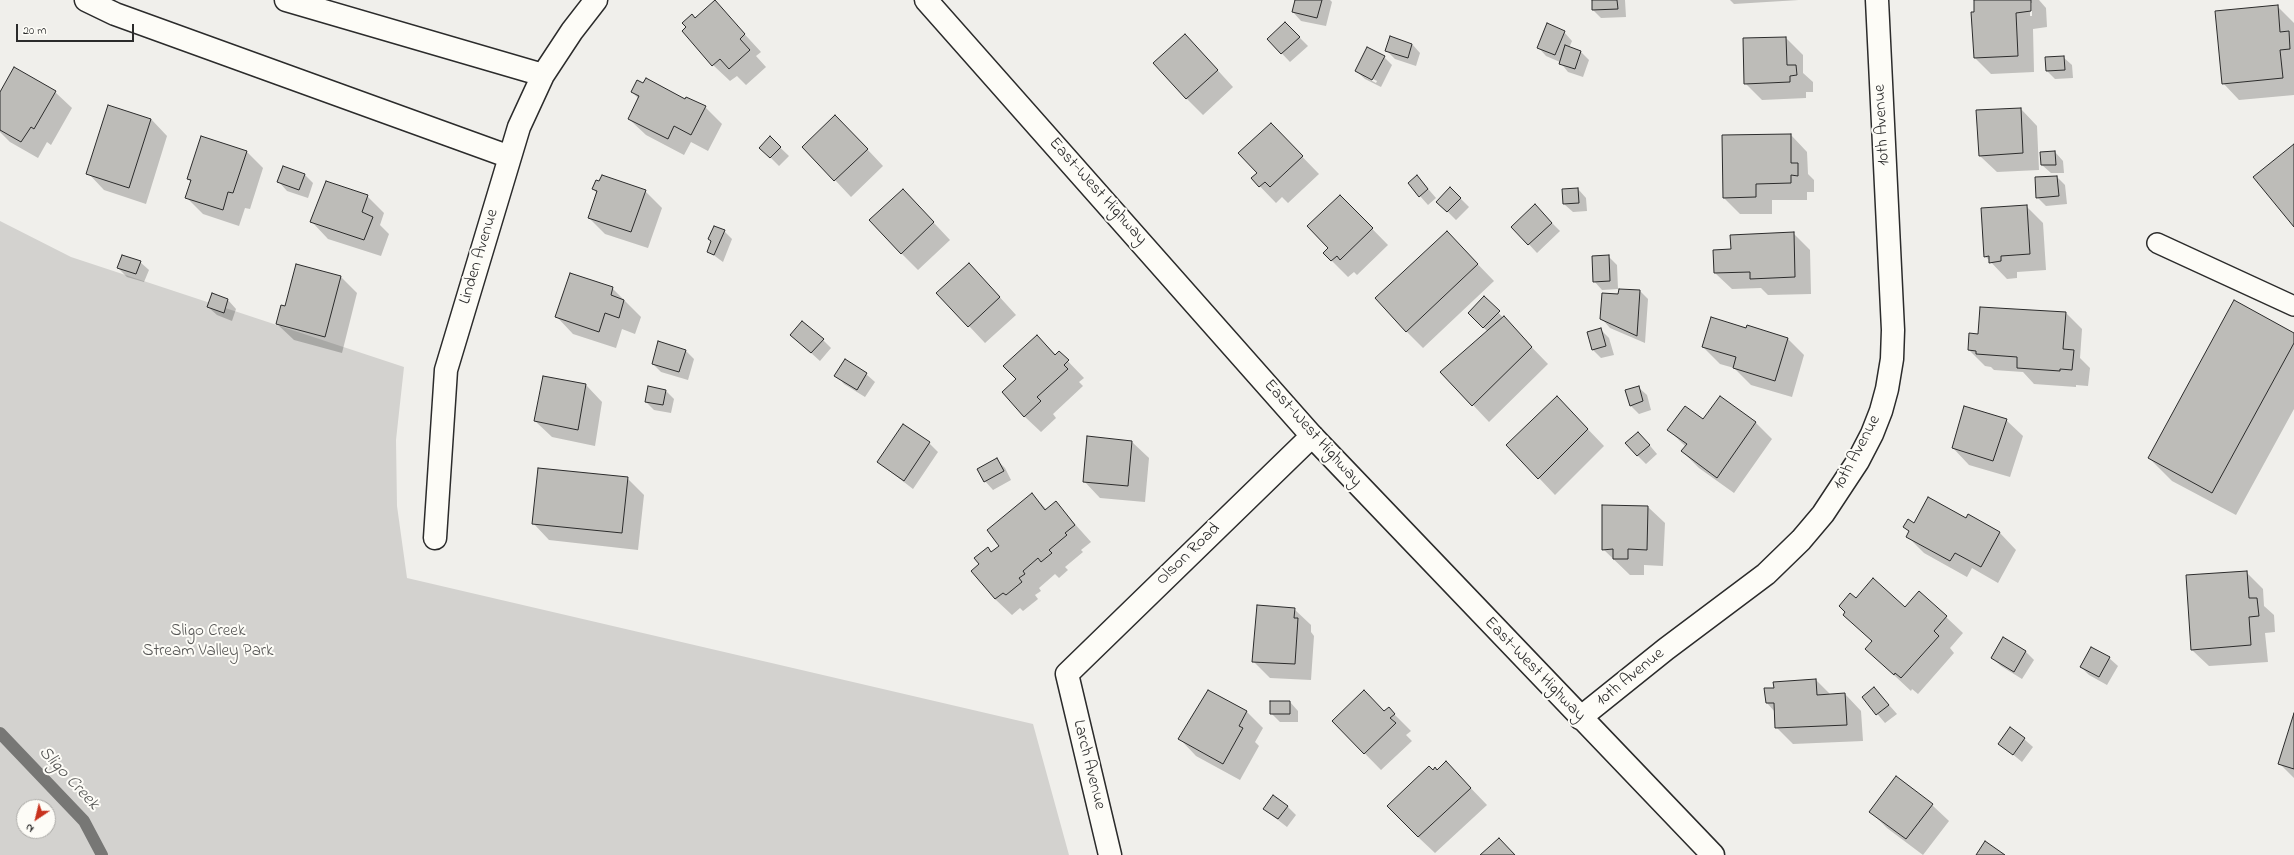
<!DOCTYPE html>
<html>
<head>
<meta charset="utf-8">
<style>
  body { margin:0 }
  #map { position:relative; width:2294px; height:855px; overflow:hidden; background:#f0efeb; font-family:"Indie Flower",sans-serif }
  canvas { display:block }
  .north { position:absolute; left:16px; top:799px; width:40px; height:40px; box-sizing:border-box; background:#fdfcf7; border:1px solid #a9a8a5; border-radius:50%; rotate:215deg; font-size:11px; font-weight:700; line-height:16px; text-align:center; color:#2b2b2b }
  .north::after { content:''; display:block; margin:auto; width:14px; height:18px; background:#c8321e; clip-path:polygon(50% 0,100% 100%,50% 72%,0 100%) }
  .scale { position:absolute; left:16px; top:24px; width:118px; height:18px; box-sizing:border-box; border:2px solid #2b2b2b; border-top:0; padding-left:5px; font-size:12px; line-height:14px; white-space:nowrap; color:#2b2b2b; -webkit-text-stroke:3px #fdfcf7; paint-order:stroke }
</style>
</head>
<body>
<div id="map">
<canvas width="2294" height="855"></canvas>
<div class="north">N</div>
<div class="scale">20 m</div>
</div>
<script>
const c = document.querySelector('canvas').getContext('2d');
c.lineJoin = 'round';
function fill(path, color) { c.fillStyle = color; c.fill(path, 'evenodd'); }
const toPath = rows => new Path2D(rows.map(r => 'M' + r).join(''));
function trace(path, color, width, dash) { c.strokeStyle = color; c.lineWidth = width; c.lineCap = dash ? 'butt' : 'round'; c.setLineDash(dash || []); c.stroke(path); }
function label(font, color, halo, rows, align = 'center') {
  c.font = font + ' "Indie Flower",sans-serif'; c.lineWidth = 4; c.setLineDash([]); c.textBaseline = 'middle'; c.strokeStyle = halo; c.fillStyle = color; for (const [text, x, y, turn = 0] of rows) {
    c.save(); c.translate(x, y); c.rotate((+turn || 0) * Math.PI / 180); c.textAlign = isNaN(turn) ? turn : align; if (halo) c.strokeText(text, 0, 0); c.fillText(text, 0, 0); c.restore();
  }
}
const green = toPath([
  [0,221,71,257,404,367,396,440,397,506,407,578,1033,724,1069,855,0,855],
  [24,807,48,807,48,831,24,831]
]);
const shadow = toPath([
  [1296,0,1330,0,1332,2,1326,26,1301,21,1293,12],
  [1593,0,1625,0,1626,17,1601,18,1593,10],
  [1730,0,1799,0,1734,4],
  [1975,0,2039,0,2046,8,2047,27,2033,29,2034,72,1991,74,1975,58],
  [2030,3,2032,3,2032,16,2030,16],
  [715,2,761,52,756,56,766,67,746,85,737,76,730,81,713,65,688,27],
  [2277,6,2294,23,2294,95,2239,100,2223,83],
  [1285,23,1308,46,1290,62,1268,39],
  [1564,32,1572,41,1569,48,1581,52,1589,60,1583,77,1568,72,1560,62,1546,56,1538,47],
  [1391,37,1412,44,1420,53,1416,66,1395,59,1386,50],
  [1786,38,1803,55,1803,73,1813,82,1813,92,1806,92,1806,98,1762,100,1745,83,1744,39],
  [1201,52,1233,87,1203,115,1186,98],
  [1384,57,1392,65,1381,87,1365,79,1356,71],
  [1365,75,1377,81,1376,83,1365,77],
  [2063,57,2072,65,2073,78,2055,79,2047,71],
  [55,92,72,108,51,145,47,142,38,158,10,142,0,132,0,94],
  [632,92,686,100,705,107,722,124,708,151,691,142,684,155,646,135,629,119,639,99],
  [2021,109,2037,126,2039,170,1997,172,1980,156],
  [151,119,167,136,146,204,104,190,88,173],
  [852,133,883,166,851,197,835,180],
  [1791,135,1807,152,1808,174,1814,180,1814,192,1807,192,1807,200,1772,200,1772,214,1740,214,1724,198],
  [770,138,789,156,779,166,760,147],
  [1287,141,1319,174,1288,203,1282,197,1276,203,1252,178],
  [246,151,263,168,250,209,245,208,239,226,203,214,186,197,191,182,188,179],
  [2055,152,2063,161,2064,173,2051,173,2042,165],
  [305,175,313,183,308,198,287,191,279,182],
  [1417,176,1436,198,1428,205,1420,196],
  [2057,177,2065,185,2067,204,2046,206,2037,197],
  [593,189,645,191,662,208,648,248,605,234,589,218,597,193],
  [1451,189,1469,207,1456,220,1446,210],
  [1578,189,1586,198,1587,211,1573,212,1564,204],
  [367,196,384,213,380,225,389,234,381,256,328,239,312,222],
  [1340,196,1388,245,1357,275,1354,272,1348,277,1324,253,1330,248],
  [2026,206,2043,223,2046,270,2017,272,2017,278,2007,279,1985,256],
  [919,207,950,240,918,270,901,253],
  [1543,214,1560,231,1537,253,1513,227],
  [724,231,732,239,723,262,708,251],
  [1793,233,1810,250,1811,294,1768,295,1761,288,1732,289,1715,273,1732,250],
  [1463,249,1494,281,1423,348,1406,331],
  [1608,256,1617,265,1618,289,1602,290,1594,281],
  [140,262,149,270,144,282,127,277,118,268],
  [297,265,341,277,357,293,342,353,294,340,277,324,285,308],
  [985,281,1016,315,985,343,938,293],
  [612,288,641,317,635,334,622,329,616,348,573,334,557,317],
  [1640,291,1648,299,1645,343,1610,328,1602,319,1619,295],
  [212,295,228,300,236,309,232,321,217,315,208,307],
  [1484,298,1548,364,1489,422,1442,372,1488,332,1469,313],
  [2066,313,2082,329,2080,358,2090,368,2088,386,2076,385,2076,387,2034,384,2023,372,1994,370,1991,367,1985,366,1969,350,1979,335],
  [1746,329,1787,338,1804,355,1792,397,1751,385,1734,368,1720,364,1703,347],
  [1601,330,1609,338,1614,355,1601,358,1593,350],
  [2294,334,2294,409,2236,515,2172,481,2149,458],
  [791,335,823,340,831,348,820,361],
  [1037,336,1056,355,1059,352,1084,378,1079,382,1083,386,1053,414,1056,418,1041,432,1024,416,1017,379],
  [685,350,694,359,688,380,661,372,653,364],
  [866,374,875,382,865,397,844,384,836,375],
  [586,385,602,402,595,446,552,437,535,421],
  [1638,387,1647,395,1651,410,1639,414,1630,405],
  [666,391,674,399,671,413,654,410,646,402],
  [1557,397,1604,446,1555,495,1539,478],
  [1720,397,1756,423,1772,439,1734,493,1699,468,1682,451,1686,447,1669,430,1703,420],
  [2006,420,2023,436,2010,477,1969,465,1953,448],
  [1088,437,1132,442,1149,458,1145,502,1100,498,1084,481],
  [1646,441,1657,454,1646,464,1637,455],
  [929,443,938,452,913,489,878,462],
  [996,459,1005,468,1011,480,993,490,985,481],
  [627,478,644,495,638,550,549,540,533,523],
  [1032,494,1047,510,1056,503,1091,542,1081,550,1083,552,1065,567,1068,570,1059,578,1055,574,1039,588,1041,591,1035,595,1038,599,1023,611,1020,608,1012,615,995,599,992,553,1001,546],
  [1648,507,1665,523,1663,566,1644,565,1644,575,1630,575,1603,549],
  [1968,516,2000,533,2016,550,1998,583,1972,568,1967,577,1924,553,1908,537,1910,532,1904,527,1966,519],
  [2246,572,2263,589,2264,606,2274,615,2275,632,2265,633,2268,662,2209,666,2192,650],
  [1856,599,1946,617,1963,633,1950,648,1954,653,1918,694,1912,689,1911,691,1866,649,1873,642,1844,615],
  [1294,609,1311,625,1311,632,1314,636,1311,680,1270,678,1253,661],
  [2004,639,2026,652,2034,660,2022,679,2001,666,1992,658],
  [2109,658,2118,666,2107,685,2089,675,2081,667],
  [1816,680,1831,695,1845,694,1861,711,1863,741,1793,744,1776,727,1775,712,1767,703,1775,688],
  [1874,688,1897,714,1885,723,1863,697],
  [1208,691,1247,712,1263,728,1255,742,1259,746,1240,780,1196,756,1180,739],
  [1290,702,1298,711,1298,722,1280,722,1271,713],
  [1389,709,1411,731,1406,735,1412,741,1381,770,1333,721,1385,712],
  [2294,716,2294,778,2279,763],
  [2024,739,2033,747,2022,762,1999,743],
  [1433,771,1462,779,1487,805,1435,853,1418,837],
  [1932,805,1949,821,1923,855,1887,828,1871,812],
  [1287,806,1296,815,1287,827,1264,809]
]);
const stream = toPath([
  [0,733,84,821,102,855]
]);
const building = toPath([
  [715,0,745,34,740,39,750,50,729,69,720,59,712,66,682,31,686,27,682,23,692,14,695,18,715,0],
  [1295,0,1322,0,1317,18,1292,12,1295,0],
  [1592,0,1617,0,1618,9,1592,10,1592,0],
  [1974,0,2031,0,2031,11,2016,13,2018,56,1974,58,1971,12,1974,12,1974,0],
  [2278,5,2280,32,2289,31,2290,49,2280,50,2283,78,2222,84,2215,11,2278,5],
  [1285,22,1300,37,1281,54,1267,39,1285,22],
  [1547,23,1565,31,1555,55,1537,48,1547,23],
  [1185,34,1218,70,1186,99,1153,63,1185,34],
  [1390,36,1412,44,1408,58,1385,51,1390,36],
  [1786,37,1787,65,1796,65,1797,75,1790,76,1790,82,1744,84,1743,38,1786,37],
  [1565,45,1581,51,1575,69,1559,64,1565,45],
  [1367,47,1385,56,1372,80,1355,71,1367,47],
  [2064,56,2065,70,2046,71,2045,57,2064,56],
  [14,67,56,91,34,129,31,127,21,142,0,130,0,92,14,67],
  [646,78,685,99,686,97,706,106,691,135,674,126,668,139,628,119,639,96,631,92,637,80,643,83,646,78],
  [108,105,151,119,129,188,86,174,108,105],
  [2021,108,2023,153,1979,156,1976,110,2021,108],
  [835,115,868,149,834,181,802,147,835,115],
  [1271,123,1303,156,1270,187,1265,182,1259,187,1251,178,1257,173,1238,153,1271,123],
  [1791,134,1791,163,1798,163,1798,176,1791,175,1791,183,1756,184,1756,197,1723,198,1722,135,1791,134],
  [201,136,247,151,233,193,228,192,223,210,185,198,191,180,187,179,201,136],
  [770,136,781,147,770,158,759,148,770,136],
  [2294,144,2294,227,2253,177,2294,144],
  [2055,151,2056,165,2041,165,2040,152,2055,151],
  [283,166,305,174,299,190,277,182,283,166],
  [602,175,646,190,631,232,588,218,597,191,592,189,596,180,599,181,602,175],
  [1417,175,1428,189,1419,197,1408,183,1417,175],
  [2057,176,2059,196,2036,198,2035,177,2057,176],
  [326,181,368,195,362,212,373,217,364,240,310,222,326,181],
  [1450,187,1461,198,1447,212,1436,202,1450,187],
  [1578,188,1579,203,1563,204,1562,189,1578,188],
  [903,189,934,222,901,254,869,220,903,189],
  [1340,195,1373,228,1340,260,1337,256,1331,261,1323,253,1328,248,1307,226,1340,195],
  [1535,204,1552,223,1528,245,1511,227,1535,204],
  [2027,205,2030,254,2001,256,2001,261,1989,263,1989,256,1984,257,1981,208,2027,205],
  [714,226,725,230,714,255,707,252,711,241,708,239,714,226],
  [1447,231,1478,264,1406,332,1375,298,1447,231],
  [1794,232,1795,277,1750,279,1750,272,1714,273,1713,250,1731,249,1730,235,1794,232],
  [122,255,141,261,136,274,117,268,122,255],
  [1609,255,1610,281,1593,282,1592,256,1609,255],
  [969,263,1000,297,968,327,936,293,969,263],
  [296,264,341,276,325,337,276,324,281,305,285,306,296,264],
  [570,273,613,287,611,295,624,300,619,318,605,313,599,332,555,317,570,273],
  [1619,289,1640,290,1637,336,1600,319,1602,293,1618,294,1619,289],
  [212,293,228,299,224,313,207,307,212,293],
  [1484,296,1500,311,1483,328,1468,313,1484,296],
  [2234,300,2294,333,2294,343,2212,493,2148,458,2234,300],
  [1980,307,2066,312,2063,349,2074,350,2072,370,2060,369,2060,371,2017,368,2017,357,1976,354,1976,351,1968,350,1969,333,1978,334,1980,307],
  [1504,316,1532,347,1472,406,1440,372,1504,316],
  [1711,317,1746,328,1747,325,1788,338,1775,381,1733,368,1736,357,1702,347,1711,317],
  [802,321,824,339,811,353,790,335,802,321],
  [1601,328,1606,346,1592,350,1587,332,1601,328],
  [1037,335,1055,355,1059,351,1069,360,1064,365,1068,369,1037,397,1041,401,1024,417,1002,392,1016,379,1003,366,1037,335],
  [658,341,686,350,679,372,652,364,658,341],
  [845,359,867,373,857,390,834,376,845,359],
  [543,376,586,384,578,430,534,421,543,376],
  [648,386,666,390,663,405,645,402,648,386],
  [1639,386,1643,401,1630,406,1625,390,1639,386],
  [1557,396,1588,429,1538,479,1506,445,1557,396],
  [1720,396,1756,422,1717,478,1681,451,1687,444,1667,430,1685,406,1703,419,1720,396],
  [1964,406,2007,419,1993,461,1952,448,1964,406],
  [903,424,930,442,904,481,877,462,903,424],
  [1638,432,1650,445,1637,456,1625,443,1638,432],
  [1087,436,1132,441,1128,486,1083,482,1087,436],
  [997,458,1004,471,984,482,977,469,997,458],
  [538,468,628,477,622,533,532,524,538,468],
  [1032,493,1045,510,1056,501,1075,525,1065,533,1067,535,1049,550,1052,553,1041,562,1038,558,1023,571,1025,574,1019,578,1022,582,1006,595,1003,593,995,599,971,571,979,564,974,558,988,547,991,552,999,546,987,530,1032,493],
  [1928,497,1966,518,1968,514,2000,532,1981,567,1955,553,1950,561,1906,537,1909,531,1903,527,1908,519,1914,523,1928,497],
  [1602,505,1648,506,1647,550,1628,549,1628,559,1613,559,1613,549,1602,550,1602,505],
  [2247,571,2249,598,2257,598,2259,616,2249,617,2251,645,2191,650,2186,575,2247,571],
  [1873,578,1905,607,1919,591,1947,616,1934,631,1939,636,1901,678,1895,673,1894,675,1865,649,1872,641,1843,615,1845,612,1839,606,1850,593,1856,598,1873,578],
  [1257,605,1295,608,1294,618,1298,618,1295,664,1252,662,1257,605],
  [2003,637,2026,651,2014,672,1991,658,2003,637],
  [2091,647,2110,657,2099,677,2080,667,2091,647],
  [1816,679,1817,695,1845,693,1847,725,1775,728,1774,703,1766,703,1764,688,1774,688,1773,682,1816,679],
  [1874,687,1889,705,1876,715,1862,697,1874,687],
  [1208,690,1247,711,1239,726,1243,728,1223,764,1178,739,1208,690],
  [1364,690,1384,711,1389,707,1395,714,1390,718,1396,723,1364,754,1332,721,1364,690],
  [1270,701,1290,701,1290,714,1270,714,1270,701],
  [2294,713,2294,769,2278,764,2294,713],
  [2010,727,2025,738,2013,755,1998,744,2010,727],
  [1446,761,1471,788,1418,837,1387,806,1429,766,1433,770,1435,767,1437,770,1446,761],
  [1896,776,1933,804,1906,839,1869,812,1896,776],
  [1273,795,1288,806,1278,819,1263,809,1273,795],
  [1499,838,1515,855,1480,855,1499,838],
  [1985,841,2005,855,1976,855,1985,841]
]);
const lane = toPath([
  [2157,243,2294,306]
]);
const street = toPath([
  [86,0,115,14,510,157],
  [286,0,543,75],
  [435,538,446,370,519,127,543,75,572,31,596,0],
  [1580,718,1666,649,1766,574,1801,540,1823,514,1858,461,1872,434,1881,411,1887,389,1892,359,1893,330,1877,0],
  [1110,855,1067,674,1312,436]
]);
const primary = toPath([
  [926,0,1312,436,1713,855]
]);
const streetNames = [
  ["10th Avenue",1883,125,-93],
  ["East-West Highway",1097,192,48],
  ["Linden Avenue",480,257,-73],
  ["East-West Highway",1312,434,48],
  ["10th Avenue",1858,453,-62],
  ["Olson Road",1189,555,-44],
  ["East-West Highway",1534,670,46],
  ["10th Avenue",1631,678,-39],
  ["Larch Avenue",1088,765,76]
];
const parkNames = [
  ["Sligo Creek",208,632],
  ["Stream Valley Park",208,652]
];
const waterNames = [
  ["Sligo Creek",68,779,47]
];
fill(green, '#d3d2cf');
fill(shadow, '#0003');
trace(stream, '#777775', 12);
fill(building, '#bdbcb8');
trace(building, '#2b2b2b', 1);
trace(lane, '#2b2b2b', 22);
trace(street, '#2b2b2b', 25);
trace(primary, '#2b2b2b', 25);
trace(lane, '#fdfcf7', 19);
trace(street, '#fdfcf7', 22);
trace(primary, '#fdfcf7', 22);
label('17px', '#2b2b2b', '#fdfcf7', streetNames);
label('17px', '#555554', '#fdfcf7', parkNames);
label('italic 18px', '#575756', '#fdfcf7', waterNames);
</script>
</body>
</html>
